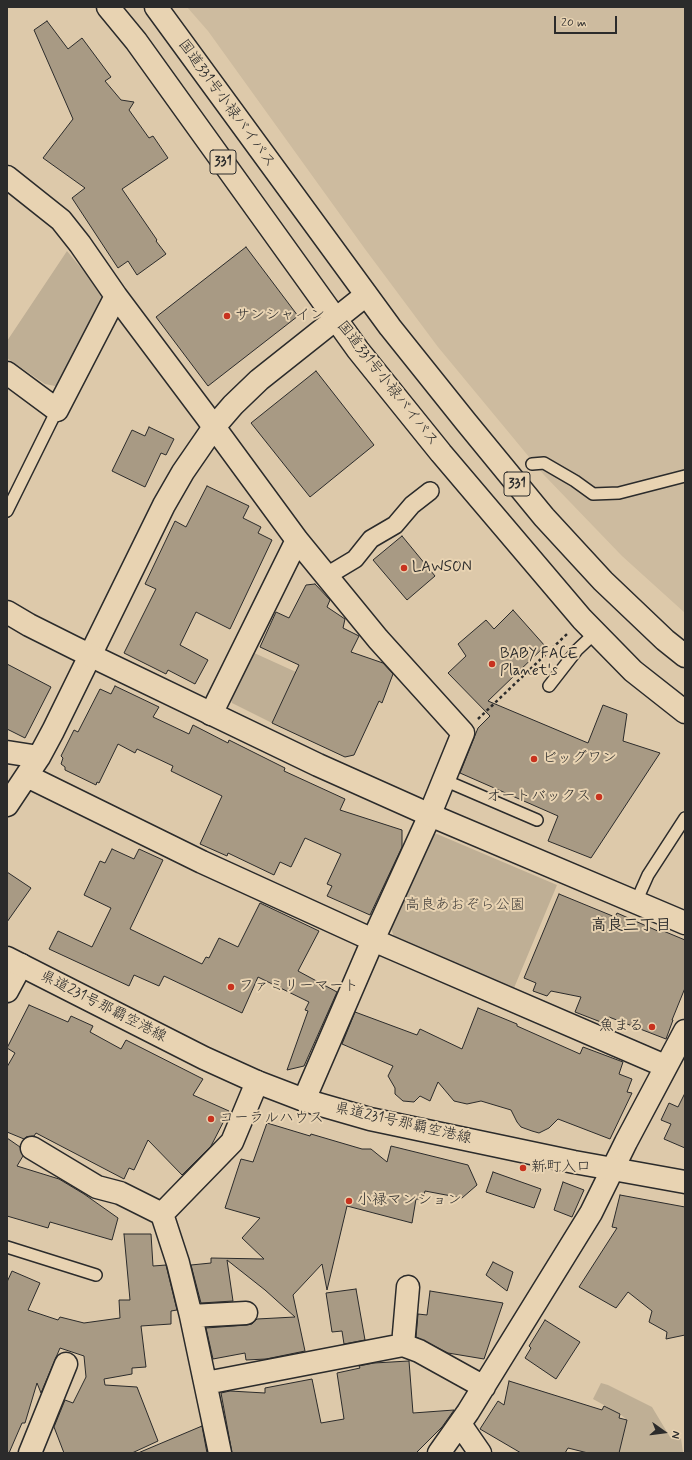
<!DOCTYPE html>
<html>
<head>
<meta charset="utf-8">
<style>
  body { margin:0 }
  #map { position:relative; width:692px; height:1460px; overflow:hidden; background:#ddc9aa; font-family:Mynerve,sans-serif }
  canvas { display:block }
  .frame { position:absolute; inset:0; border:8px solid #2b2b2b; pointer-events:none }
  .north { position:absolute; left:644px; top:1412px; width:40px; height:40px; -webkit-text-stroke:3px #e8d3b2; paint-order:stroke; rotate:104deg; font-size:11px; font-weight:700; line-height:16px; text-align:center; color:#2b2b2b }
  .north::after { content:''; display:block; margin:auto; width:14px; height:18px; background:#2b2b2b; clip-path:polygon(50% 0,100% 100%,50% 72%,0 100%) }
  .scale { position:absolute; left:554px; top:16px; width:63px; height:18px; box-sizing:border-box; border:2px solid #2b2b2b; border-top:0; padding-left:5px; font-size:12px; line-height:14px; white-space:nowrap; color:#2b2b2b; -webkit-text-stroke:3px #e8d3b2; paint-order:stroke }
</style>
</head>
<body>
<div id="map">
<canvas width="692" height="1460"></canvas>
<div class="frame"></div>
<div class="north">N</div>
<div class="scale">20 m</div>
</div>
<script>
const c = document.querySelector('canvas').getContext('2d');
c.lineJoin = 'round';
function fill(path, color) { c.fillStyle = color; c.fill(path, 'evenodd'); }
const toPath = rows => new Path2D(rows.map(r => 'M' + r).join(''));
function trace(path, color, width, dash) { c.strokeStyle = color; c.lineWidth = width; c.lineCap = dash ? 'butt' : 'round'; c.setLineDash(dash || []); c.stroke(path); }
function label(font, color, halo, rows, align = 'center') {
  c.font = font + ' Mynerve,"Klee One",sans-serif'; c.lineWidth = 4; c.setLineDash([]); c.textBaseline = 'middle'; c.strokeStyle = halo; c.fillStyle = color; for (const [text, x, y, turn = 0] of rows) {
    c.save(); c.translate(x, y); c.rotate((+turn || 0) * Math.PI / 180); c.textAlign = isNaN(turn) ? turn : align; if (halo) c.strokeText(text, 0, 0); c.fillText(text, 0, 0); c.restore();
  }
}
const built = toPath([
  [187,7,685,7,685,613,622,556,544,475,438,347,365,249,208,31]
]);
const green = toPath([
  [67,251,101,292,101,297,60,387,45,384,7,358,7,341],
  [252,652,296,672,272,723,232,703,231,696],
  [437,834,557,885,514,988,394,937,390,926,428,835],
  [601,1383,608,1385,652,1407,670,1437,681,1438,683,1453,619,1453,627,1420,620,1414,593,1399]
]);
const building = toPath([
  [47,21,68,49,82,38,111,77,105,81,121,100,134,102,129,110,149,138,153,136,168,158,122,189,157,240,156,241,166,254,137,275,128,261,118,268,72,198,85,188,43,158,73,119,34,30,47,21],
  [246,247,298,316,208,386,156,317,246,247],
  [316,371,374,445,310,497,251,423,316,371],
  [149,427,174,439,166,455,161,453,145,487,112,471,132,430,145,436,149,427],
  [207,486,249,506,243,518,261,527,258,533,272,540,230,629,196,612,180,645,208,660,195,684,168,670,166,674,124,653,156,589,145,584,175,521,186,527,207,486],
  [402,536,435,576,407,600,373,560,402,536],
  [315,584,330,600,327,607,345,619,343,628,359,636,351,652,383,663,393,674,382,703,379,701,354,755,345,757,272,723,299,665,260,647,276,612,289,618,306,585,315,584],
  [513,610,545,646,488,701,588,743,603,705,627,714,623,741,660,753,591,858,548,841,558,816,460,773,478,728,490,716,448,673,466,656,458,644,486,620,494,629,513,610],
  [7,664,51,687,25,738,7,729,7,664],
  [115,686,159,707,153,717,189,734,193,725,228,743,229,740,285,768,284,771,345,799,340,810,402,830,402,847,370,915,327,896,332,886,327,884,341,854,305,838,291,867,280,862,274,875,228,853,227,856,200,844,222,796,171,771,173,766,137,749,135,753,118,744,99,783,97,782,96,785,65,770,65,767,61,764,63,758,61,756,74,730,78,732,100,689,111,694,115,686],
  [112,849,134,859,139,849,163,860,130,929,202,964,206,957,209,958,219,938,238,947,260,903,319,931,298,971,337,992,304,1066,287,1070,308,1011,305,1010,309,1002,258,977,242,1013,164,976,159,986,134,975,129,986,49,949,58,931,92,947,111,908,84,895,100,861,105,863,112,849],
  [7,872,31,888,7,922,7,872],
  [559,894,615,917,617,913,660,932,661,930,685,940,685,988,672,1020,673,1020,666,1039,609,1017,606,1024,575,1012,581,997,551,991,547,996,533,991,536,983,524,978,559,894],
  [29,1005,68,1022,71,1016,93,1026,90,1032,121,1049,126,1040,203,1079,193,1095,229,1111,211,1146,182,1175,148,1140,134,1170,129,1168,124,1179,36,1133,34,1136,26,1137,24,1139,7,1132,7,1067,15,1053,7,1048,29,1005],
  [478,1008,517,1024,517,1026,580,1054,583,1047,623,1062,619,1074,632,1079,627,1092,632,1093,610,1139,558,1119,549,1128,539,1133,532,1131,521,1127,517,1122,511,1110,481,1101,467,1104,454,1101,438,1082,430,1101,420,1096,414,1102,403,1101,395,1094,395,1088,388,1076,393,1066,342,1044,355,1012,417,1035,420,1029,462,1049,478,1008],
  [685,1093,685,1148,664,1139,671,1124,661,1120,669,1103,678,1107,685,1093],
  [267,1123,310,1136,311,1134,362,1149,371,1149,387,1162,391,1146,468,1165,477,1185,462,1198,425,1191,423,1199,416,1199,412,1223,347,1206,327,1290,322,1264,293,1295,305,1351,266,1359,246,1360,245,1353,213,1359,206,1328,247,1325,252,1324,257,1319,295,1317,265,1290,227,1260,233,1301,201,1303,191,1265,211,1263,211,1258,264,1259,242,1238,260,1218,225,1208,241,1159,253,1162,267,1123],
  [7,1138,20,1147,23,1156,17,1166,59,1179,84,1194,118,1218,112,1240,50,1222,48,1228,7,1216,7,1138],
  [493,1172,541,1189,534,1208,486,1192,493,1172],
  [563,1182,584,1190,572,1217,554,1210,563,1182],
  [620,1195,685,1207,685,1335,666,1339,667,1332,649,1322,652,1311,628,1292,616,1308,579,1287,617,1228,612,1227,620,1195],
  [124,1234,151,1234,153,1266,166,1265,177,1310,171,1311,171,1324,141,1326,146,1367,132,1368,132,1374,104,1379,105,1385,137,1387,158,1441,132,1453,64,1453,54,1427,65,1400,73,1403,86,1377,84,1356,60,1348,41,1393,37,1383,25,1423,22,1423,9,1453,7,1453,7,1282,12,1271,40,1283,28,1310,58,1320,60,1317,84,1323,120,1318,119,1300,130,1300,124,1234],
  [493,1262,513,1272,507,1291,486,1275,493,1262],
  [356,1289,365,1340,344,1344,342,1331,332,1332,326,1293,356,1289],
  [430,1291,503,1303,484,1359,448,1353,416,1337,418,1314,427,1315,430,1291],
  [545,1320,580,1342,556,1379,525,1358,531,1348,529,1346,545,1320],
  [409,1361,413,1413,454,1410,442,1427,416,1453,232,1453,221,1393,230,1391,265,1393,265,1388,312,1379,321,1423,344,1419,337,1373,360,1368,359,1366,374,1363,409,1361],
  [509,1381,602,1410,604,1406,620,1414,619,1418,627,1420,619,1453,588,1453,568,1448,565,1453,521,1453,480,1429,498,1401,504,1405,509,1381],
  [202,1426,207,1453,138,1453,202,1426]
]);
const path = toPath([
  [478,719,567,634]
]);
const service = toPath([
  [532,464,544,463,575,481,593,494,619,493,685,476],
  [7,511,57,410],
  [549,686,577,650,595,633],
  [444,780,537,820],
  [636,902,648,875,685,818],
  [7,1247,96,1275]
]);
const pedestrian = toPath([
  [328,578,335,571,355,559,371,539,395,525,412,505,430,491]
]);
const minor = toPath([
  [7,177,61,220,80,244,116,296,206,416,297,540,378,639,463,733,425,826,373,940,304,1100],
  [7,373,57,410,116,296],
  [211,714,297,540],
  [7,752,39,757],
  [27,776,202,862,373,940,665,1066],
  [7,805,39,757,53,731,164,505,183,472,214,427,233,405,259,380,366,295],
  [7,991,21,965],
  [32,1148,97,1187,120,1193,162,1214,178,1263,191,1316,220,1453],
  [162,1214,232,1142,257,1082],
  [191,1316,246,1313],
  [403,1345,408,1287],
  [206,1383,403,1345,419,1351,484,1387],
  [460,1424,480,1453],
  [30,1453,66,1364],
  [439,1453,468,1412,591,1213,626,1142,685,1031]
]);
const tertiary = toPath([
  [7,612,29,625,75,648,318,765,430,815,685,923]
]);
const secondary = toPath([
  [7,958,204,1058,257,1082,304,1100,370,1119,574,1162,685,1182]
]);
const trunk = toPath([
  [108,7,136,41,358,350,441,453,582,619,633,671,685,712],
  [156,7,390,327,466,422,544,517,603,581,665,640,685,656]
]);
const markers = [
  [227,316,4,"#c8321e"],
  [404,568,4,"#c8321e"],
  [492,664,4,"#c8321e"],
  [534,759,4,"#c8321e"],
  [599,797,4,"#c8321e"],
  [231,987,4,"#c8321e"],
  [652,1027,4,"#c8321e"],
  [211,1119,4,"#c8321e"],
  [523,1168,4,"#c8321e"],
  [349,1201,4,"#c8321e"]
];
const shields = [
  [223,162,26],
  [517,484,26]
];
const shieldNames = [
  ["331",223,162],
  ["331",517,484]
];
const streetNames = [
  ["国道331号小禄バイパス",226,104,54],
  ["国道331号小禄バイパス",387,384,52],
  ["県道231号那覇空港線",103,1007,27],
  ["県道231号那覇空港線",403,1124,13]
];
const poiNames = [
  ["サンシャイン",235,316],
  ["LAWSON",412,568],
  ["BABY FACE",500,655],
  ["Planet's",500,672],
  ["ビッグワン",542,759],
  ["オートバックス",591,797,"right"],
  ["ファミリーマート",239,987],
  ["魚まる",644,1027,"right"],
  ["コーラルハウス",219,1119],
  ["新町入口",531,1168],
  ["小禄マンション",357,1201]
];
const parkNames = [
  ["高良あおぞら公園",465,906]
];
const neighbourhoodNames = [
  ["高良三丁目",631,927]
];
fill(built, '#cdbb9f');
fill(green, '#bfaf95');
fill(building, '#a89a84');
trace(building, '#2b2b2b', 1);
trace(service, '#2b2b2b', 14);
trace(pedestrian, '#2b2b2b', 20);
trace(minor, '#2b2b2b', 25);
trace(tertiary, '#2b2b2b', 25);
trace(secondary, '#2b2b2b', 25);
trace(trunk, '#2b2b2b', 25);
trace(path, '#2b2b2b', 2.5, [3, 3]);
trace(service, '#e8d3b2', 11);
trace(pedestrian, '#e8d3b2', 17);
trace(minor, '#e8d3b2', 22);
trace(tertiary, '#e8d3b2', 22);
trace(secondary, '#e8d3b2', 22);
trace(trunk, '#e8d3b2', 22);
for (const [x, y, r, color] of markers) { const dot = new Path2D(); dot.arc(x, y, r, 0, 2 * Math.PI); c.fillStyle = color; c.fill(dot); trace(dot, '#e8d3b2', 1.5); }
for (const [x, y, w] of shields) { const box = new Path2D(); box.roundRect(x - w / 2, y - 12, w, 24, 3); c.fillStyle = '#e8d3b2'; c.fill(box); trace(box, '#2b2b2b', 1); }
label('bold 14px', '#2b2b2b', null, shieldNames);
label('15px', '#2b2b2b', '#e8d3b2', streetNames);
label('15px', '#2b2b2b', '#e8d3b2', poiNames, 'left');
label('15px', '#494540', '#e8d3b2', parkNames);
label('bold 16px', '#2b2b2b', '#e8d3b2', neighbourhoodNames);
</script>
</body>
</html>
